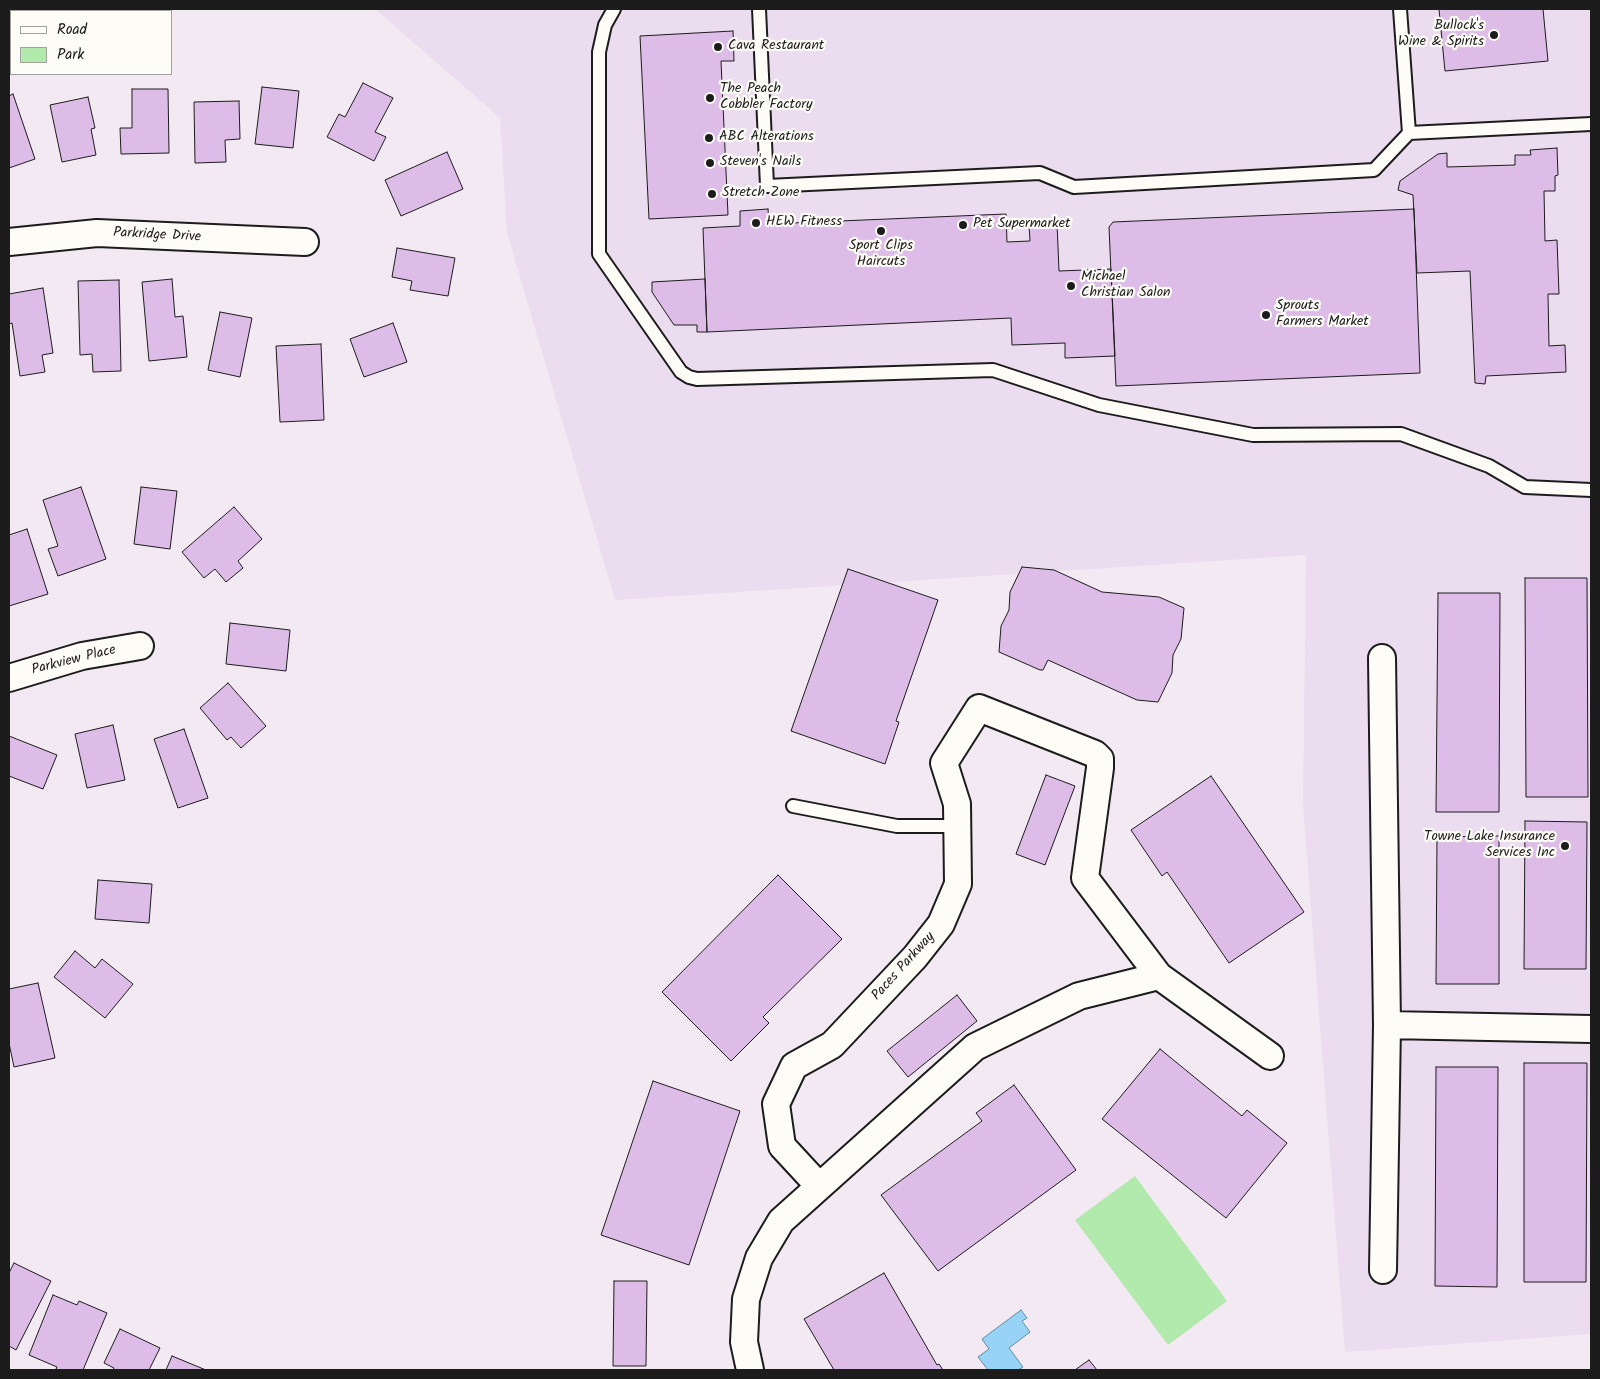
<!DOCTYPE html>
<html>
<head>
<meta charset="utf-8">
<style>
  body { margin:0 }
  #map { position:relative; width:1600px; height:1379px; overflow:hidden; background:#f3e9f2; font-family:Kalam,sans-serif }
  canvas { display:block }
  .frame { position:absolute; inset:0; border:10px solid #1c1c1c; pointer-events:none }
  .legend { position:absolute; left:10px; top:10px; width:162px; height:65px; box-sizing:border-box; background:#fdfcf7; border:1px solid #a3a29f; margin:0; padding:6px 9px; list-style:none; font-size:15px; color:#1c1c1c }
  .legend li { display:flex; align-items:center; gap:10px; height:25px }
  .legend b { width:25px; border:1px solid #a3a29f }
</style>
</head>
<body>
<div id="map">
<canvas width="1600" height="1379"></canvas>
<div class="frame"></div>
<ul class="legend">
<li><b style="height:6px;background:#fdfcf7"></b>Road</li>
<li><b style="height:14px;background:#b2e9ad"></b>Park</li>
</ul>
</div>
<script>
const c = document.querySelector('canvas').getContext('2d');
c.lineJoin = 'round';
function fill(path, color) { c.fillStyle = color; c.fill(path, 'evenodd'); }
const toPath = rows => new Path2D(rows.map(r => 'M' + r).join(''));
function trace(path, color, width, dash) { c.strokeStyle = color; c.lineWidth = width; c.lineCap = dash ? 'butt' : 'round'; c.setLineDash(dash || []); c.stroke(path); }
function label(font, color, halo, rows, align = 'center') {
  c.font = font + ' Kalam,sans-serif'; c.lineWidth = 4.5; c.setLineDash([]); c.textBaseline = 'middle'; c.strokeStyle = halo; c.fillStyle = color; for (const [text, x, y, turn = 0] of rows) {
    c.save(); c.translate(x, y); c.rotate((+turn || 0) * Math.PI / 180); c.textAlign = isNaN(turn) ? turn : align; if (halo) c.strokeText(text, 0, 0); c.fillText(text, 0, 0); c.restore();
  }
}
const built = toPath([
  [375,9,1591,9,1591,1334,1345,1352,1303,805,1306,555,615,600,507,233,500,118]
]);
const green = toPath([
  [1135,1176,1227,1301,1168,1345,1075,1220]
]);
const water = toPath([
  [1021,1310,1027,1318,1022,1321,1030,1332,1009,1348,1023,1367,1018,1370,988,1370,978,1357,989,1349,982,1339,1021,1310]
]);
const building = toPath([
  [1439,9,1547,9,1543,9,1548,61,1445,71,1439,9],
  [733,31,734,61,721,61,728,215,649,219,640,36,733,31],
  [363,83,393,98,375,132,386,137,374,161,327,137,339,114,345,117,363,83],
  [262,87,299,91,293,148,255,144,262,87],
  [132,89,168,89,169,153,121,154,120,128,132,128,132,89],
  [13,94,35,159,9,168,9,96,13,94],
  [88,97,95,128,91,129,96,155,62,162,50,105,88,97],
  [239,101,240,139,225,140,226,162,195,163,194,102,239,101],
  [1557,148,1558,175,1555,176,1555,191,1544,191,1545,241,1557,240,1559,294,1548,294,1549,346,1565,345,1566,372,1486,376,1485,384,1475,383,1470,271,1417,273,1413,195,1398,190,1400,181,1438,154,1447,153,1447,167,1515,165,1515,155,1531,155,1530,150,1557,148],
  [447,152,463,189,401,216,385,180,447,152],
  [768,209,769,224,1006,214,1007,242,1030,241,1029,225,1057,223,1059,271,1111,269,1115,356,1065,358,1065,343,1012,345,1011,318,707,332,703,228,740,226,740,211,768,209],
  [1414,209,1420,373,1116,386,1109,227,1113,222,1414,209],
  [397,248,455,258,448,296,410,290,412,281,392,277,397,248],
  [172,279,175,317,183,316,187,357,149,361,142,282,172,279],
  [705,279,707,332,697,332,697,325,674,325,652,292,652,282,705,279],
  [119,280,121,371,93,372,92,354,80,355,78,281,119,280],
  [43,288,53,353,42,355,45,372,20,376,12,323,9,324,9,294,43,288],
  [220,312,252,318,240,377,208,370,220,312],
  [393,323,407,362,364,377,350,339,393,323],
  [321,344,324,420,280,422,276,346,321,344],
  [81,487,106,559,58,576,48,549,58,546,43,500,81,487],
  [141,487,177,491,170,549,134,544,141,487],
  [234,507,262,539,238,561,243,568,226,582,215,569,204,578,182,552,234,507],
  [27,529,48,594,9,606,9,535,27,529],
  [1022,567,1054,570,1102,592,1159,597,1184,608,1181,639,1173,655,1172,673,1158,702,1137,700,1048,660,1043,670,1040,670,999,652,1001,626,1009,610,1010,592,1022,567],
  [848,569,938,600,896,721,899,722,885,764,791,731,848,569],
  [1525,578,1587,578,1588,797,1526,797,1525,578],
  [1438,593,1500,593,1499,812,1436,812,1438,593],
  [230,623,290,630,286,671,226,664,230,623],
  [228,683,266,726,241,748,231,737,227,740,200,708,228,683],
  [113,725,125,780,87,788,75,734,113,725],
  [184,729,208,798,178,808,154,739,184,729],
  [9,736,57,755,43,789,9,776,9,736],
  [1046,775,1075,786,1045,865,1016,854,1046,775],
  [1211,776,1304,912,1229,963,1167,872,1162,876,1131,830,1211,776],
  [1525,821,1587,822,1586,969,1524,969,1525,821],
  [1499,836,1499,984,1436,984,1437,837,1499,836],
  [778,875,842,939,763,1017,769,1023,731,1061,662,992,778,875],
  [98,880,152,884,149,923,95,919,98,880],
  [75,951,95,968,102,959,133,984,105,1018,54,977,75,951],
  [38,983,55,1058,14,1067,9,1043,9,989,38,983],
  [957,995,977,1021,908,1077,887,1051,957,995],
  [1160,1049,1242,1116,1247,1110,1287,1143,1226,1218,1102,1119,1160,1049],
  [1524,1063,1587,1063,1586,1282,1524,1282,1524,1063],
  [1436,1067,1498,1067,1497,1287,1435,1286,1436,1067],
  [653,1081,740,1111,689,1265,601,1235,653,1081],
  [1014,1085,1076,1170,938,1271,881,1195,982,1121,976,1113,1014,1085],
  [14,1263,51,1281,16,1350,9,1346,9,1273,14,1263],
  [884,1273,937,1365,939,1364,943,1370,834,1370,804,1319,884,1273],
  [614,1281,647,1281,646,1366,613,1366,614,1281],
  [53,1295,77,1305,79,1301,107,1313,83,1370,59,1370,56,1369,57,1367,29,1355,53,1295],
  [120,1329,160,1348,149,1370,113,1370,114,1368,104,1363,120,1329],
  [172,1356,206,1370,166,1370,172,1356],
  [1089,1360,1097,1370,1075,1370,1089,1360]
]);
const lane = toPath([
  [614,9,605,25,599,52,599,254,681,372,689,377,697,379,993,370,1099,405,1253,435,1401,434,1489,466,1525,487,1591,490],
  [759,9,767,186,1040,173,1074,187,1374,170,1409,133,1591,124],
  [1400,9,1409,133],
  [793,806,897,826,957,826]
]);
const street = toPath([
  [9,242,97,233,305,242],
  [1382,658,1387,1025],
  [9,678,82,656,140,646],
  [819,1186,782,1146,776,1104,794,1066,832,1045,915,957,941,924,958,884,957,804,944,763,979,708,1095,754,1100,759,1100,768,1085,878,1159,976,1270,1056],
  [1383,1270,1387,1025,1591,1029],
  [750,1370,744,1342,746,1299,759,1258,781,1221,975,1047,1079,996,1159,976]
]);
const markers = [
  [1494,35,5,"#1c1c1c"],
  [718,47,5,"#1c1c1c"],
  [710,98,5,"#1c1c1c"],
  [709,138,5,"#1c1c1c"],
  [710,163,5,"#1c1c1c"],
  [712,194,5,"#1c1c1c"],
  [756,223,5,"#1c1c1c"],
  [963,225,5,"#1c1c1c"],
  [881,231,5,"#1c1c1c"],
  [1071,286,5,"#1c1c1c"],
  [1266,315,5,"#1c1c1c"],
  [1565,846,5,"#1c1c1c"]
];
const poiNames = [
  ["Bullock's",1484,27,"right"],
  ["Wine & Spirits",1484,43,"right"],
  ["Cava Restaurant",728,47],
  ["The Peach",720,90],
  ["Cobbler Factory",720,106],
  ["ABC Alterations",719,138],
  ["Steven's Nails",720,163],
  ["Stretch Zone",722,194],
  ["HEW Fitness",766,223],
  ["Pet Supermarket",973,225],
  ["Sport Clips",881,247,"center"],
  ["Haircuts",881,263,"center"],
  ["Michael",1081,278],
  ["Christian Salon",1081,294],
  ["Sprouts",1276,307],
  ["Farmers Market",1276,323],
  ["Towne Lake Insurance",1555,838,"right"],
  ["Services Inc",1555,854,"right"]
];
const streetNames = [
  ["Parkridge Drive",157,236,3],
  ["Parkview Place",74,661,-14],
  ["Paces Parkway",904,967,-48]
];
fill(built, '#ecdcef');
fill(green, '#b2e9ad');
fill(water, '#96d3f7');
trace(water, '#658a9f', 1);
fill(building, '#ddbce8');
trace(building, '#1c1c1c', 1);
trace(lane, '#1c1c1c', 16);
trace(street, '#1c1c1c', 30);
trace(lane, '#fdfcf7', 12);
trace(street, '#fdfcf7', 26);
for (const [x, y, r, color] of markers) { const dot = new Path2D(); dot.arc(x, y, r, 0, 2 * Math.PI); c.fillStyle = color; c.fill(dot); trace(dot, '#fdfcf7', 2); }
label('14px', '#1c1c1c', '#fdfcf7', poiNames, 'left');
label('14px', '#1c1c1c', '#fdfcf7', streetNames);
</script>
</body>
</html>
